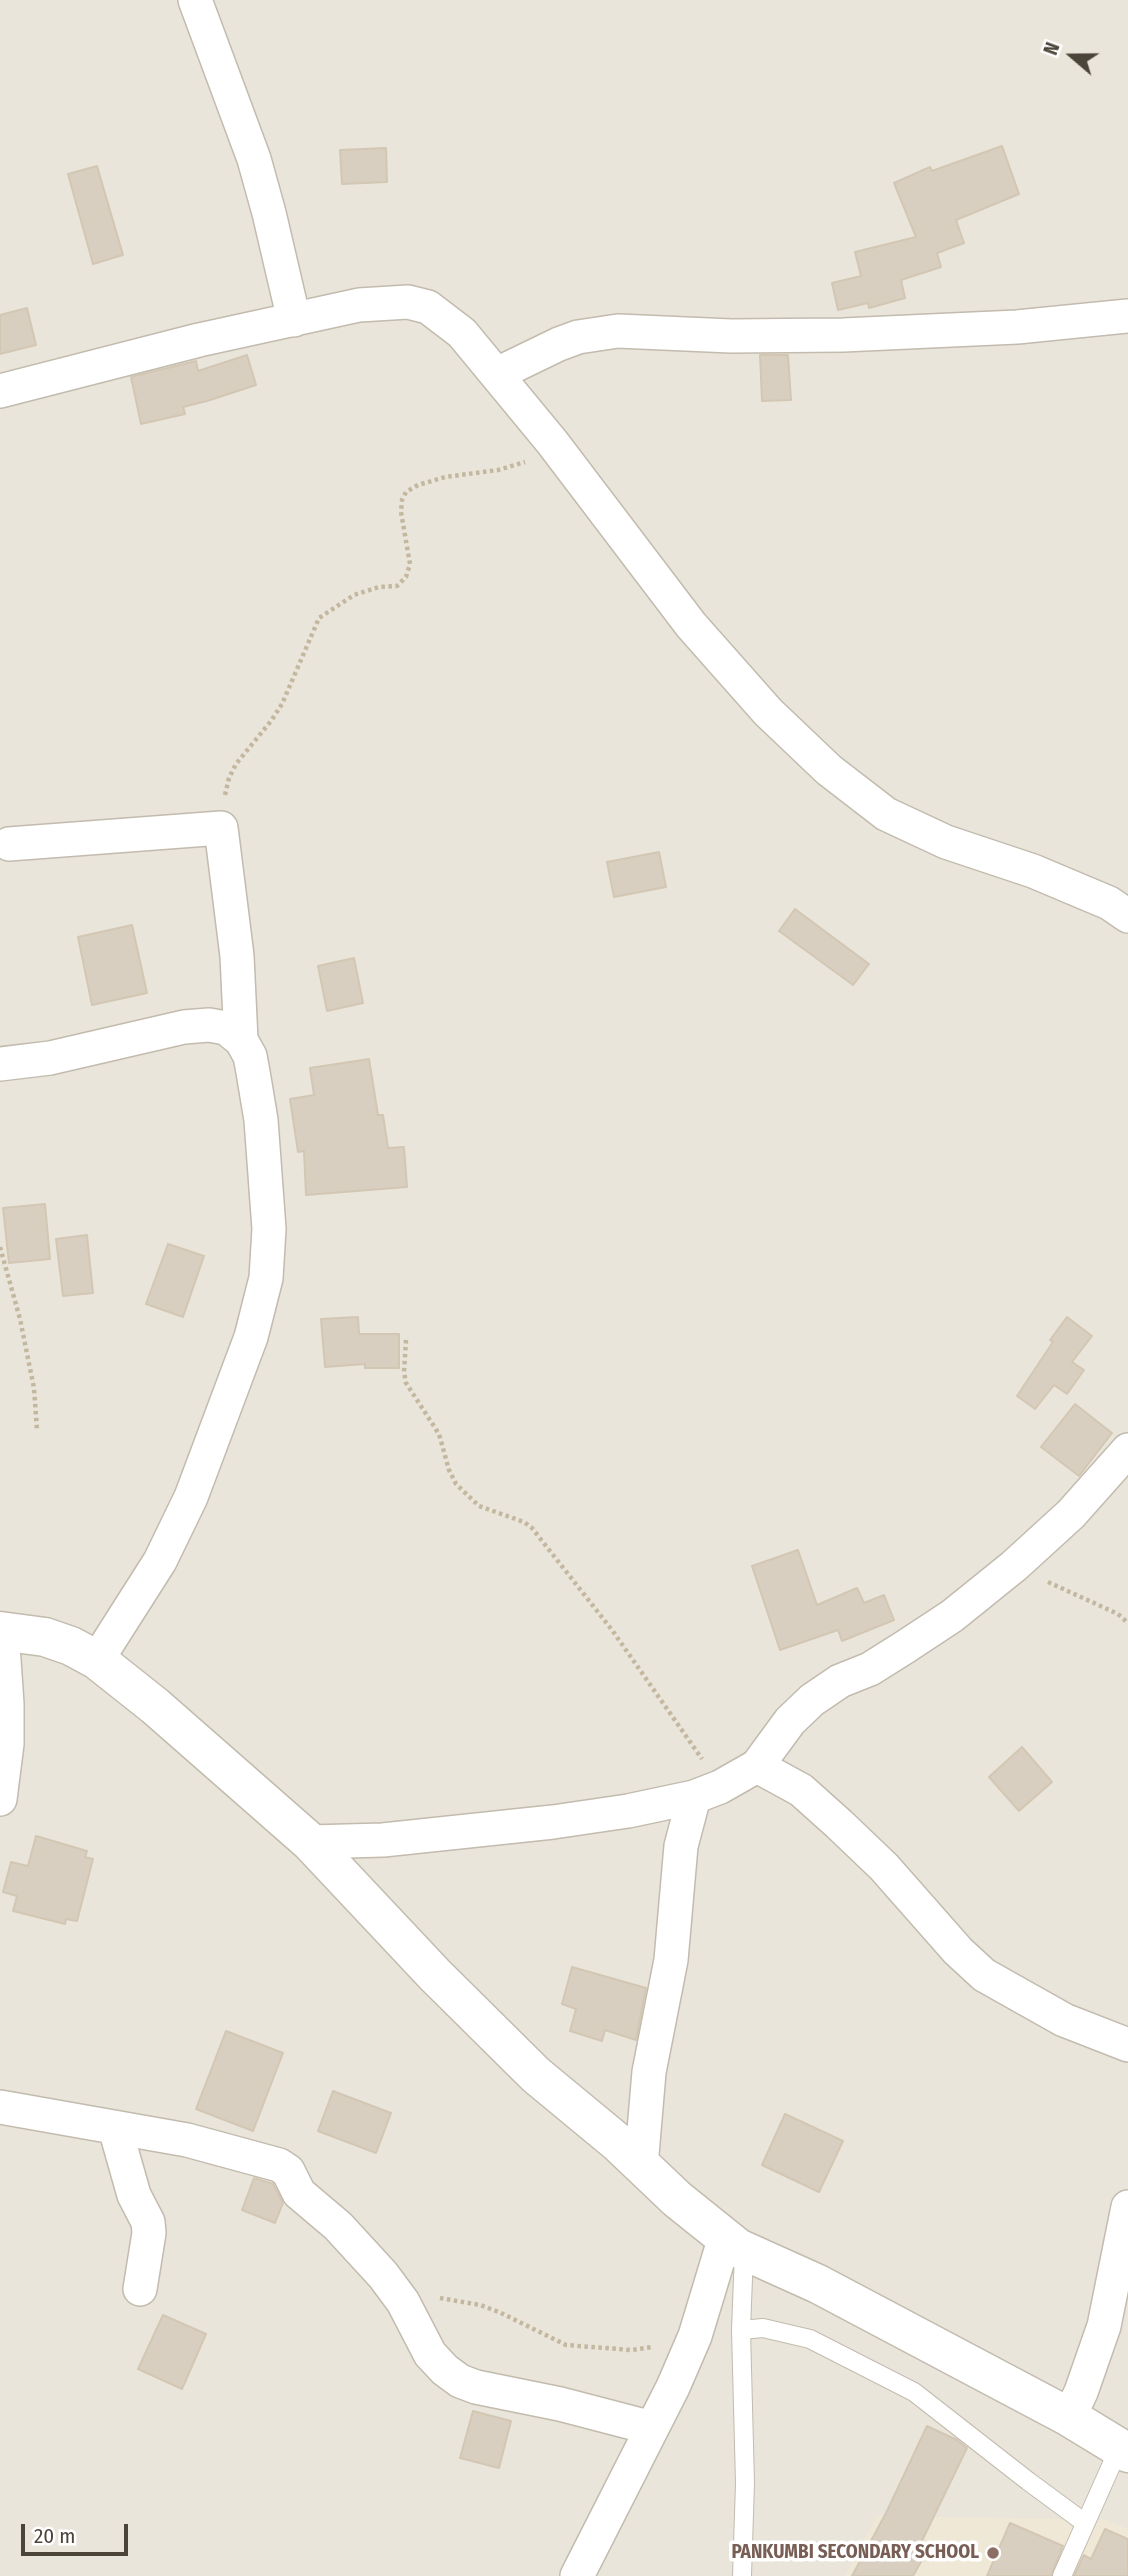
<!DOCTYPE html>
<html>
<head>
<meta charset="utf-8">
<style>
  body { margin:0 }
  #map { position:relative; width:1128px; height:2576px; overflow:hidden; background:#f6f3ec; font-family:"Fira Sans Condensed",sans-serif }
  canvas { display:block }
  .north { position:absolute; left:1037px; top:21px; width:70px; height:70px; -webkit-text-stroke:5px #fff; paint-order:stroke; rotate:290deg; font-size:19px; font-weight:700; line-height:28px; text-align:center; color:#4b4439 }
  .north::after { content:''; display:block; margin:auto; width:24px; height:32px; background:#4b4439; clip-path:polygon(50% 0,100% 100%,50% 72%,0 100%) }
  .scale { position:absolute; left:21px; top:2524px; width:107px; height:32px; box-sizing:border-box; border:4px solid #4b4439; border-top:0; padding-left:9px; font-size:21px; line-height:24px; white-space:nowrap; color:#4b4439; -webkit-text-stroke:5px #fff; paint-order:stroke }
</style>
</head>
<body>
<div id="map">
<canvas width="1128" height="2576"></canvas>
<div class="north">N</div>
<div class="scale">20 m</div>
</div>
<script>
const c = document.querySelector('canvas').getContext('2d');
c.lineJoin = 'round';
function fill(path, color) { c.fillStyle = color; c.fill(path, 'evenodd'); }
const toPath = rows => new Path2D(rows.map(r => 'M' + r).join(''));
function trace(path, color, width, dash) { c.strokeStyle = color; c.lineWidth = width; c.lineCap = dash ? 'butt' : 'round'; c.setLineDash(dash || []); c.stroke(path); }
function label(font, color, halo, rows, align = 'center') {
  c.font = font + ' "Fira Sans Condensed",sans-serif'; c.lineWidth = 7; c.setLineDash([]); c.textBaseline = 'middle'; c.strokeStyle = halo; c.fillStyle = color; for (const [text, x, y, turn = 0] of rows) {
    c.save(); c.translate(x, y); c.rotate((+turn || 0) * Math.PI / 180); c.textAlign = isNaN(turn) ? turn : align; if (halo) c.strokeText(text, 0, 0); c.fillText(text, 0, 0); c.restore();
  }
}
const residential = toPath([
  [0,0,1128,0,1128,2576,0,2576]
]);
const education = toPath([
  [877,2516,1107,2520,1128,2529,1128,2576,845,2576]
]);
const building = toPath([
  [1002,146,1019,194,956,220,964,243,937,253,941,267,901,280,905,298,869,308,868,303,838,310,832,283,861,276,855,252,916,237,894,183,930,167,932,171,1002,146],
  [386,148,387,182,342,184,340,150,386,148],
  [97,166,123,255,93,264,68,174,97,166],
  [27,308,36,345,0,354,0,315,27,308],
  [247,355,256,385,207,401,183,407,185,414,141,424,131,377,196,361,198,371,247,355],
  [760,355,788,355,791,400,762,401,760,355],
  [659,852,666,887,614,897,607,862,659,852],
  [795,909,869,964,853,985,779,931,795,909],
  [132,925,147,993,92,1005,78,937,132,925],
  [354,958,363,1003,327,1011,318,966,354,958],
  [369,1059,378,1115,383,1115,388,1148,404,1147,407,1187,306,1195,304,1151,298,1152,290,1099,314,1095,310,1068,369,1059],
  [45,1204,50,1259,9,1263,3,1208,45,1204],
  [87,1235,93,1293,63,1296,56,1239,87,1235],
  [168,1244,204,1256,183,1317,146,1304,168,1244],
  [358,1317,359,1334,399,1334,399,1368,365,1368,365,1364,325,1367,321,1319,358,1317],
  [1067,1317,1092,1336,1072,1362,1084,1370,1067,1394,1054,1385,1035,1409,1017,1396,1053,1342,1050,1340,1067,1317],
  [1075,1404,1112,1433,1079,1476,1041,1447,1075,1404],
  [798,1550,817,1605,857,1588,864,1603,884,1595,894,1620,842,1641,838,1630,780,1650,752,1566,798,1550],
  [1022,1747,1052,1782,1019,1811,989,1777,1022,1747],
  [36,1836,87,1851,85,1857,93,1859,77,1921,66,1919,65,1924,13,1911,17,1896,3,1892,11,1862,28,1866,36,1836],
  [572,1967,646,1988,636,2040,605,2030,602,2041,570,2031,576,2009,562,2004,572,1967],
  [226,2031,283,2053,253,2131,196,2109,226,2031],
  [333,2091,391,2113,376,2153,318,2131,333,2091],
  [785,2114,843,2141,819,2192,762,2165,785,2114],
  [254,2178,273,2184,283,2203,275,2223,242,2210,254,2178],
  [163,2315,206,2334,182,2389,138,2369,163,2315],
  [473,2411,511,2421,499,2468,460,2458,473,2411],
  [927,2426,957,2440,967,2448,919,2547,927,2551,913,2576,852,2576,886,2513,927,2426],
  [1010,2523,1063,2546,1051,2576,987,2576,1010,2523],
  [1105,2529,1128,2539,1128,2576,1074,2576,1084,2555,1091,2559,1105,2529]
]);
const path = toPath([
  [225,795,229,778,236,764,271,721,282,704,319,618,354,595,379,587,397,586,406,577,410,564,401,512,402,500,406,492,418,485,445,477,498,470,525,462],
  [0,1247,20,1319,34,1388,37,1430],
  [406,1340,404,1372,406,1383,439,1434,449,1470,456,1484,479,1506,524,1522,532,1528,612,1630,702,1759],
  [1048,1582,1118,1614,1128,1623],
  [440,2298,480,2305,499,2312,566,2345,631,2350,652,2347]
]);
const service = toPath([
  [741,2330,763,2328,810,2339,914,2392,1028,2481,1085,2523],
  [742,2576,745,2483,741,2330,744,2252],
  [1062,2576,1119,2448]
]);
const minor = toPath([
  [195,0,254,159,269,213,294,320],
  [497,374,559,344,578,337,618,331,731,336,843,335,1017,327,1128,316],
  [0,391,199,340,359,305,408,302,428,307,462,333,552,442,691,625,768,712,829,770,886,814,946,842,1033,871,1109,903,1128,916],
  [9,844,221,828,237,956,241,1040],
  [0,1064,50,1058,184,1027,209,1025,226,1028,241,1040,250,1056,253,1072,261,1120,269,1229,266,1278,251,1337,191,1497,160,1561,97,1660],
  [757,1766,801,1790,839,1824,884,1867,958,1951,984,1975,1064,2020,1128,2045],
  [0,1799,7,1744,7,1704,2,1631],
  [310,1842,383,1840,553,1822,628,1811,694,1797,720,1787,757,1766,790,1721,812,1700,840,1681,870,1669,905,1647,952,1616,1014,1566,1071,1514,1128,1450],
  [0,2107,187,2140,279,2165,288,2171,299,2193,338,2226,383,2275,403,2302,430,2354,445,2370,460,2381,476,2387,560,2404,652,2428],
  [115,2128,134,2195,148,2222,149,2233,140,2289],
  [641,2166,649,2072,671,1960,681,1846,694,1797],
  [1069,2417,1081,2392,1104,2326,1128,2207],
  [577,2576,673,2387,695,2336,725,2237]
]);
const tertiary = toPath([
  [0,1631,45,1637,71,1646,97,1660,155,1706,310,1842,435,1975,536,2075,617,2142,677,2199,738,2248,818,2284,1069,2417,1128,2453]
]);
const markers = [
  [993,2553,7,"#8d6e63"]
];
const educationNames = [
  ["PANKUMBI SECONDARY SCHOOL",979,2553]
];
fill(residential, '#eae5da');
fill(education, '#efe8d6');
fill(building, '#d8cfc1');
trace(building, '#d3c7b4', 2);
trace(service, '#c2bbae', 20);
trace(minor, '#c2bbae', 36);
trace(tertiary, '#c2bbae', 41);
trace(path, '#c4b79f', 4.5, [3.5, 3.5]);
trace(service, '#fff', 18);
trace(minor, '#fff', 33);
trace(tertiary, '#fff', 38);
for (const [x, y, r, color] of markers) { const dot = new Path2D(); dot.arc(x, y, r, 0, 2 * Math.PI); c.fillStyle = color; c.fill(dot); trace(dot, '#fff', 2.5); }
label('bold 19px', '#785e54', '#fff', educationNames, 'right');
</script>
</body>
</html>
